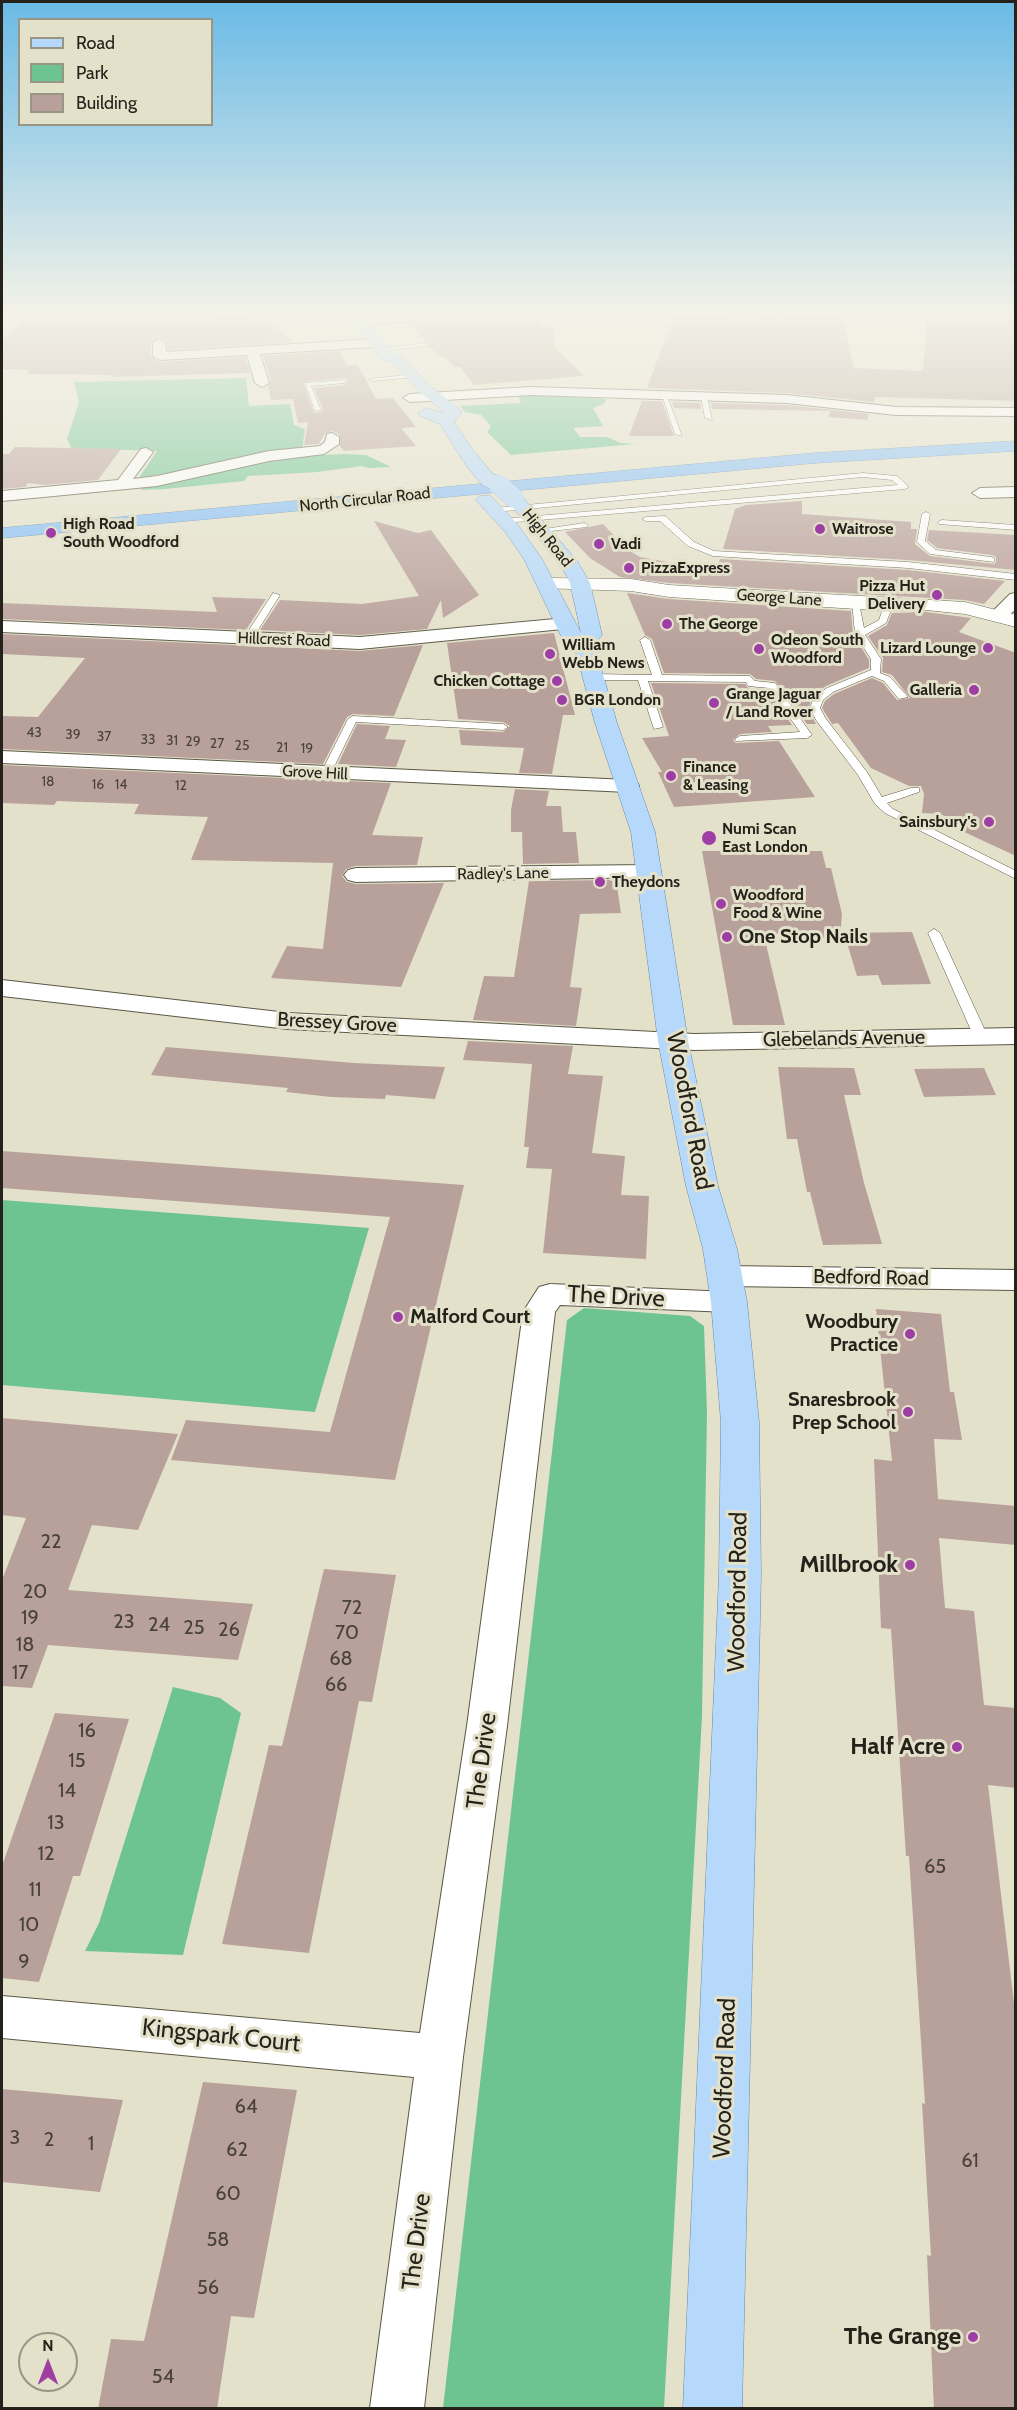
<!DOCTYPE html>
<html>
<head>
<meta charset="utf-8">
<style>
  body { margin:0 }
  #map { position:relative; width:1017px; height:2410px; overflow:hidden; background:#e4e1cb; font-family:Cabin,sans-serif }
  canvas { display:block }
  .frame { position:absolute; inset:0; border:3px solid #24221a; pointer-events:none }
  .legend { position:absolute; left:18px; top:18px; width:195px; height:108px; box-sizing:border-box; background:#e4e1cb; border:2px solid #979584; margin:0; padding:8px 10px; list-style:none; font-size:18px; color:#24221a }
  .legend li { display:flex; align-items:center; gap:12px; height:30px }
  .legend b { width:30px; border:2px solid #979584 }
  .north { position:absolute; left:18px; top:2332px; width:60px; height:60px; box-sizing:border-box; background:#e4e1cb; border:2px solid #979584; border-radius:50%; rotate:0deg; font-size:16px; font-weight:700; line-height:24px; text-align:center; color:#24221a }
  .north::after { content:''; display:block; margin:auto; width:21px; height:27px; background:#9e3ea5; clip-path:polygon(50% 0,100% 100%,50% 72%,0 100%) }
</style>
</head>
<body>
<div id="map">
<canvas width="1017" height="2410"></canvas>
<div class="frame"></div>
<ul class="legend">
<li><b style="height:8px;background:#b6d9fb"></b>Road</li>
<li><b style="height:16px;background:#6ec491"></b>Park</li>
<li><b style="height:16px;background:#b9a19b"></b>Building</li>
</ul>
<div class="north">N</div>
</div>
<script>
const c = document.querySelector('canvas').getContext('2d');
c.lineJoin = 'round';
function fill(path, color) { c.fillStyle = color; c.fill(path, 'evenodd'); }
const toPath = rows => new Path2D(rows.map(r => 'M' + r).join(''));
function trace(path, color, width, dash) { c.strokeStyle = color; c.lineWidth = width; c.lineCap = dash ? 'butt' : 'round'; c.setLineDash(dash || []); c.stroke(path); }
function label(font, color, halo, rows, align = 'center') {
  c.font = font + ' Cabin,sans-serif'; c.lineWidth = 6; c.setLineDash([]); c.textBaseline = 'middle'; c.strokeStyle = halo; c.fillStyle = color; for (const [text, x, y, turn = 0] of rows) {
    c.save(); c.translate(x, y); c.rotate((+turn || 0) * Math.PI / 180); c.textAlign = isNaN(turn) ? turn : align; if (halo) c.strokeText(text, 0, 0); c.fillText(text, 0, 0); c.restore();
  }
}
const green = toPath([
  [246,378,249,406,290,404,294,425,305,429,302,450,139,478,157,451,71,448,67,439,79,402,74,382],
  [517,393,606,399,604,404,593,408,603,426,573,428,580,437,607,437,621,443,636,444,511,455,487,432,491,426,481,415,465,412,460,406,521,403],
  [345,454,366,455,391,467,368,468,362,466,317,472,248,476,244,481,165,489,142,490,141,487,196,477,245,464,294,456],
  [2,1200,369,1228,315,1412,2,1385],
  [584,1308,690,1316,704,1326,707,1412,702,1716,664,2408,443,2408,567,1320],
  [173,1687,220,1698,241,1713,183,1955,85,1951,99,1923]
]);
const building = toPath([
  [33,313,128,313,124,318,192,320,259,313,294,342,168,350,166,341,160,337,151,343,151,356,159,362,245,357,250,373,113,377,113,375,27,374,30,370,2,369,2,340],
  [726,313,843,317,854,368,923,371,927,313,1012,313,1016,325,1016,401,876,397,874,402,787,393,647,388,674,315,726,316],
  [538,319,542,319,542,326,555,329,554,346,584,376,474,385,460,367,454,367,445,357,437,355,411,324,530,324],
  [340,351,347,365,358,365,376,399,393,398,416,427,401,428,416,446,344,451,340,446,340,435,332,431,325,433,319,444,304,445,308,422,298,423,293,399,271,400,268,386,271,382,263,356],
  [346,378,348,380,344,385,314,388,323,409,321,412,314,413,303,382],
  [642,401,662,401,674,436,629,436],
  [672,402,700,403,701,409,674,408],
  [711,403,787,405,869,414,867,420,828,417,831,411,712,409],
  [15,447,121,449,98,480,45,485,28,483,25,487,2,489,2,454,9,454],
  [802,501,802,514,911,522,911,529,917,529,915,544,930,556,994,564,996,562,996,557,992,555,937,548,927,540,929,530,1016,535,1016,570,908,560,723,549,735,509,746,505],
  [374,521,418,533,431,530,479,595,443,618,441,600,427,629,360,635,260,630,280,600,362,604,419,596],
  [603,524,627,549,640,557,684,565,717,567,720,559,908,570,1005,581,984,604,965,600,669,583,620,577,590,558,565,532],
  [627,593,669,599,851,611,853,634,869,660,869,668,826,686,813,695,808,709,816,724,807,724,775,681,756,679,750,674,664,673,652,639,645,635],
  [212,597,266,599,246,630,2,619,2,603,217,612],
  [926,612,971,618,959,632,1016,653,1016,856,962,831,962,823,940,814,922,813,924,794,921,786,909,786,871,768,838,723,832,724,822,708,825,701,834,694,872,678,883,683,897,700,910,698,892,675,882,672,883,658,868,636,887,625,892,613],
  [554,633,575,715,563,715,552,774,519,773,524,748,461,745,459,730,503,732,510,726,503,722,458,719,447,643],
  [2,634,360,651,423,645,394,716,353,714,347,717,323,764,2,749,2,716,38,717,85,658,2,654],
  [651,683,745,684,748,688,768,690,792,725,768,726,772,732,740,734,733,740,736,743,779,741,815,797,674,807,658,772,662,772,642,738,669,736],
  [357,724,390,726,385,739,406,740,396,767,338,764],
  [2,765,391,783,372,835,423,837,417,865,355,866,346,869,342,876,347,882,356,884,444,883,401,987,271,978,287,946,323,949,333,863,191,860,208,817,134,814,139,804,57,801,54,805,2,803],
  [515,789,549,791,546,806,561,806,563,832,576,832,579,863,523,864,522,832,511,832,511,810],
  [702,851,822,851,826,868,831,868,842,914,840,939,768,933,771,944,766,944,785,1025,733,1025],
  [616,880,621,913,580,914,570,987,582,988,576,1026,473,1020,484,976,514,977,529,881],
  [912,932,931,984,882,985,878,975,857,976,844,933],
  [468,1041,573,1046,568,1074,603,1076,592,1153,625,1156,621,1195,649,1196,646,1259,543,1253,552,1169,526,1168,529,1147,524,1147,532,1064,463,1060],
  [166,1047,354,1063,445,1067,435,1099,386,1095,385,1099,331,1097,286,1092,288,1088,151,1075],
  [778,1067,854,1068,861,1095,844,1095,864,1183,882,1244,823,1245,810,1192,807,1192,797,1139,787,1139],
  [984,1068,996,1095,924,1097,914,1069],
  [2,1151,464,1185,395,1480,171,1460,186,1420,330,1432,390,1217,2,1188],
  [876,1309,941,1314,950,1392,954,1392,962,1440,934,1439,938,1499,1016,1506,1016,1545,939,1538,945,1608,974,1611,984,1705,1016,1708,1016,1788,988,1785,1016,2020,1016,2409,934,2409,927,2255,931,2256,922,2103,925,2104,909,1856,906,1856,891,1629,881,1628,874,1459,892,1461],
  [2,1418,178,1434,138,1530,92,1525,68,1590,253,1604,238,1660,48,1645,32,1688,2,1686,2,1580,26,1518,2,1515],
  [324,1569,396,1575,372,1702,359,1701,309,1953,222,1944,269,1745,282,1746],
  [55,1713,129,1719,80,1876,73,1876,39,1982,2,1978,2,1866],
  [203,2082,297,2090,254,2318,231,2316,217,2409,98,2409,111,2339,144,2341],
  [2,2089,123,2100,100,2192,2,2182]
]);
const lane = toPath([
  [426,343,428,346,381,351,378,349,426,343],
  [415,374,417,377,372,381,369,379,415,374],
  [346,380,344,383,311,386,321,410,315,411,305,383,346,380],
  [662,395,667,396,682,436,675,434,662,395],
  [704,395,707,397,712,420,705,418,701,397,704,395],
  [863,473,897,476,909,487,905,489,504,523,500,521,501,519,898,485,892,480,863,477,495,512,491,510,495,508,863,473],
  [926,512,930,514,925,541,936,550,991,557,994,558,994,562,930,554,917,542,922,514,926,512],
  [665,516,694,542,714,551,908,562,1016,574,1016,580,908,568,713,556,688,546,660,521,646,521,642,519,646,517,665,516],
  [942,520,1016,525,1016,530,939,524,938,522,942,520],
  [584,523,588,525,587,527,542,532,538,530,584,523],
  [273,593,280,595,251,641,245,641,243,639,273,593],
  [852,601,859,603,864,628,879,620,885,603,893,605,886,623,865,635,881,659,880,673,890,677,908,697,899,699,884,681,872,676,833,692,823,700,820,708,826,719,867,772,882,797,911,788,919,788,919,792,887,803,893,809,1016,871,1016,879,885,813,875,804,858,775,816,720,810,708,814,697,827,688,871,670,871,659,855,634,852,601],
  [645,637,650,640,662,675,750,676,755,681,775,683,812,735,807,738,736,741,735,739,740,736,800,732,769,688,748,686,746,682,648,681,663,727,654,729,638,680,593,680,588,677,593,674,652,675,640,640,645,637],
  [353,716,503,724,508,727,503,730,356,722,331,773,322,775,321,773,348,719,353,716],
  [934,929,940,933,988,1037,986,1040,976,1040,974,1037,928,933,934,929]
]);
const street = toPath([
  [2,313,10,313,2,319,2,313],
  [412,313,530,314,536,318,530,322,412,321,357,326,351,322,357,318,412,313],
  [159,339,165,343,166,352,375,339,381,343,375,347,260,354,269,383,262,387,255,383,247,355,160,360,153,356,153,343,159,339],
  [531,387,787,395,896,407,1016,408,1016,416,896,415,787,403,531,395,410,402,403,398,410,394,531,387],
  [332,433,339,437,339,444,324,454,269,461,157,486,2,501,2,491,118,480,141,449,146,448,153,452,133,479,157,476,269,451,320,446,325,442,327,434,332,433],
  [1016,487,1016,497,980,498,972,493,980,488,1016,487],
  [1016,593,1016,609,1005,619,993,619,990,615,993,611,1010,594,1016,593],
  [566,618,575,624,573,628,360,649,2,632,2,621,360,637,566,618],
  [2,751,628,780,636,781,639,786,636,791,628,792,2,763,2,751],
  [649,865,657,867,661,872,657,877,356,882,348,880,344,875,348,870,356,868,649,865],
  [2,980,288,1013,694,1034,1016,1028,1016,1044,694,1050,288,1029,2,996,2,980],
  [726,1266,1016,1270,1016,1290,726,1286,715,1283,710,1276,715,1269,726,1266],
  [550,1284,729,1292,740,1295,745,1302,740,1309,729,1312,560,1305,555,1312,507,1726,463,2057,424,2408,370,2408,414,2077,2,2038,2,1996,420,2033,467,1726,523,1312,539,1287,550,1284]
]);
const secondary = toPath([
  [548,578,631,579,669,585,965,602,1016,615,1016,627,965,614,926,610,888,611,669,597,631,591,541,588,538,584,548,578]
]);
const primary = toPath([
  [343,313,358,313,393,354,403,357,429,385,460,410,462,413,454,422,478,458,476,462,464,462,440,424,420,416,418,413,426,408,445,413,419,391,393,363,383,360,343,313],
  [514,493,520,494,577,561,590,583,602,635,594,644,617,723,655,832,688,1041,718,1186,737,1249,747,1302,759,1422,761,1575,742,2408,683,2408,719,1575,721,1422,711,1302,703,1249,686,1186,658,1041,631,832,595,723,574,645,561,636,524,559,506,533,476,500,479,496,491,496,518,525,542,559,581,633,570,583,562,567,505,498,514,493]
]);
const highway = toPath([
  [1016,441,1016,451,815,463,2,538,2,528,815,453,1016,441]
]);
const primaryBridgeFar1 = toPath([
  [470,458,487,479,502,486]
]);
const primaryBridge = toPath([
  [499,485,514,498]
]);
const markers = [
  [820,529,6,"#9e3ea5"],
  [51,533,6,"#9e3ea5"],
  [599,544,6,"#9e3ea5"],
  [629,568,6,"#9e3ea5"],
  [937,595,6,"#9e3ea5"],
  [667,624,6,"#9e3ea5"],
  [988,648,6,"#9e3ea5"],
  [759,649,6,"#9e3ea5"],
  [550,654,6,"#9e3ea5"],
  [557,681,6,"#9e3ea5"],
  [974,690,6,"#9e3ea5"],
  [562,700,6,"#9e3ea5"],
  [714,703,6,"#9e3ea5"],
  [671,776,6,"#9e3ea5"],
  [989,822,6,"#9e3ea5"],
  [709,838,8,"#9e3ea5"],
  [600,882,6,"#9e3ea5"],
  [721,904,6,"#9e3ea5"],
  [727,937,6,"#9e3ea5"],
  [398,1317,6,"#9e3ea5"],
  [910,1334,6,"#9e3ea5"],
  [908,1412,6,"#9e3ea5"],
  [910,1565,6,"#9e3ea5"],
  [957,1747,6,"#9e3ea5"],
  [973,2337,6,"#9e3ea5"]
];
const farNumbernames = [
  ["43",34,733],
  ["39",73,735],
  ["37",104,737],
  ["33",148,740],
  ["31",172,741],
  ["29",193,742],
  ["27",217,744],
  ["25",242,746],
  ["21",282,748],
  ["19",307,749],
  ["18",48,782],
  ["16",98,785],
  ["14",121,785],
  ["12",181,786]
];
const farStreetnames = [
  ["North Circular Road",365,500,-6],
  ["High Road",547,538,51],
  ["George Lane",779,598,4],
  ["Hillcrest Road",284,640,2],
  ["Grove Hill",315,773,3],
  ["Radley's Lane",503,874,-1]
];
const farPoinames = [
  ["High Road",63,524],
  ["South Woodford",63,542],
  ["Waitrose",832,529],
  ["Vadi",611,544],
  ["PizzaExpress",641,568],
  ["Pizza Hut",925,586,"right"],
  ["Delivery",925,604,"right"],
  ["The George",679,624],
  ["Odeon South",771,640],
  ["Woodford",771,658],
  ["William",562,645],
  ["Webb News",562,663],
  ["Lizard Lounge",976,648,"right"],
  ["Chicken Cottage",545,681,"right"],
  ["Galleria",962,690,"right"],
  ["Grange Jaguar",726,694],
  ["/ Land Rover",726,712],
  ["BGR London",574,700],
  ["Finance",683,767],
  ["& Leasing",683,785],
  ["Sainsbury's",977,822,"right"],
  ["Numi Scan",722,829],
  ["East London",722,847],
  ["Theydons",612,882],
  ["Woodford",733,895],
  ["Food & Wine",733,913]
];
const poiNames = [
  ["One Stop Nails",739,937],
  ["Malford Court",410,1317],
  ["Woodbury",898,1322,"right"],
  ["Practice",898,1345,"right"],
  ["Snaresbrook",896,1400,"right"],
  ["Prep School",896,1423,"right"]
];
const streetNames = [
  ["Bressey Grove",337,1023,3],
  ["Glebelands Avenue",844,1039,-1],
  ["Bedford Road",871,1278,1]
];
const nearNumbernames = [
  ["22",51,1542],
  ["20",35,1592],
  ["72",352,1608],
  ["19",30,1618],
  ["23",124,1622],
  ["24",159,1625],
  ["25",194,1628],
  ["26",229,1630],
  ["70",347,1633],
  ["18",25,1645],
  ["68",341,1659],
  ["17",20,1673],
  ["66",336,1685],
  ["16",87,1731],
  ["15",77,1761],
  ["14",67,1791],
  ["13",56,1823],
  ["12",46,1854],
  ["65",935,1867],
  ["11",35,1890],
  ["10",29,1925],
  ["9",24,1962],
  ["64",246,2107],
  ["3",15,2138],
  ["2",49,2140],
  ["1",91,2144],
  ["62",237,2150],
  ["61",970,2161],
  ["60",228,2194],
  ["58",218,2240],
  ["56",208,2288],
  ["54",163,2377]
];
const nearStreetnames = [
  ["Woodford Road",689,1111,79],
  ["The Drive",616,1297,3],
  ["Woodford Road",738,1592,-89],
  ["The Drive",482,1761,-82],
  ["Kingspark Court",221,2036,6],
  ["Woodford Road",725,2078,-88],
  ["The Drive",417,2242,-83]
];
const nearPoinames = [
  ["Millbrook",898,1565],
  ["Half Acre",945,1747],
  ["The Grange",961,2337]
];
fill(green, '#6ec491');
fill(building, '#b9a19b');
trace(lane, '#5b5845', 1);
trace(street, '#5b5845', 2);
trace(secondary, '#5b5845', 1);
trace(primary, '#6488aa', 1);
trace(highway, '#6488aa', 1);
fill(lane, '#fff');
fill(street, '#fff');
fill(secondary, '#fff');
fill(primary, '#b6d9fb');
fill(highway, '#86bff8');
trace(primaryBridgeFar1, '#6488aa', 16, []);
trace(primaryBridge, '#6488aa', 20, []);
trace(primaryBridgeFar1, '#b6d9fb', 15);
trace(primaryBridge, '#b6d9fb', 20);
const sky = c.createLinearGradient(0, 0, 0, 651);
sky.addColorStop(0, '#6abae6');
sky.addColorStop(0.48, '#f3f2e8');
sky.addColorStop(1, '#f3f2e800');
c.fillStyle = sky;
c.fillRect(0, 0, 1017, 651);
for (const [x, y, r, color] of markers) { const dot = new Path2D(); dot.arc(x, y, r, 0, 2 * Math.PI); c.fillStyle = color; c.fill(dot); trace(dot, '#e4e1cb', 2); }
label('14px', '#49423a', null, farNumbernames);
label('16px', '#24221a', '#e4e1cb', farStreetnames);
label('bold 16px', '#24221a', '#e4e1cb', farPoinames, 'left');
label('bold 20px', '#24221a', '#e4e1cb', poiNames, 'left');
label('20px', '#24221a', '#e4e1cb', streetNames);
label('20px', '#49423a', null, nearNumbernames);
label('24px', '#24221a', '#e4e1cb', nearStreetnames);
label('bold 24px', '#24221a', '#e4e1cb', nearPoinames, 'right');
</script>
</body>
</html>
